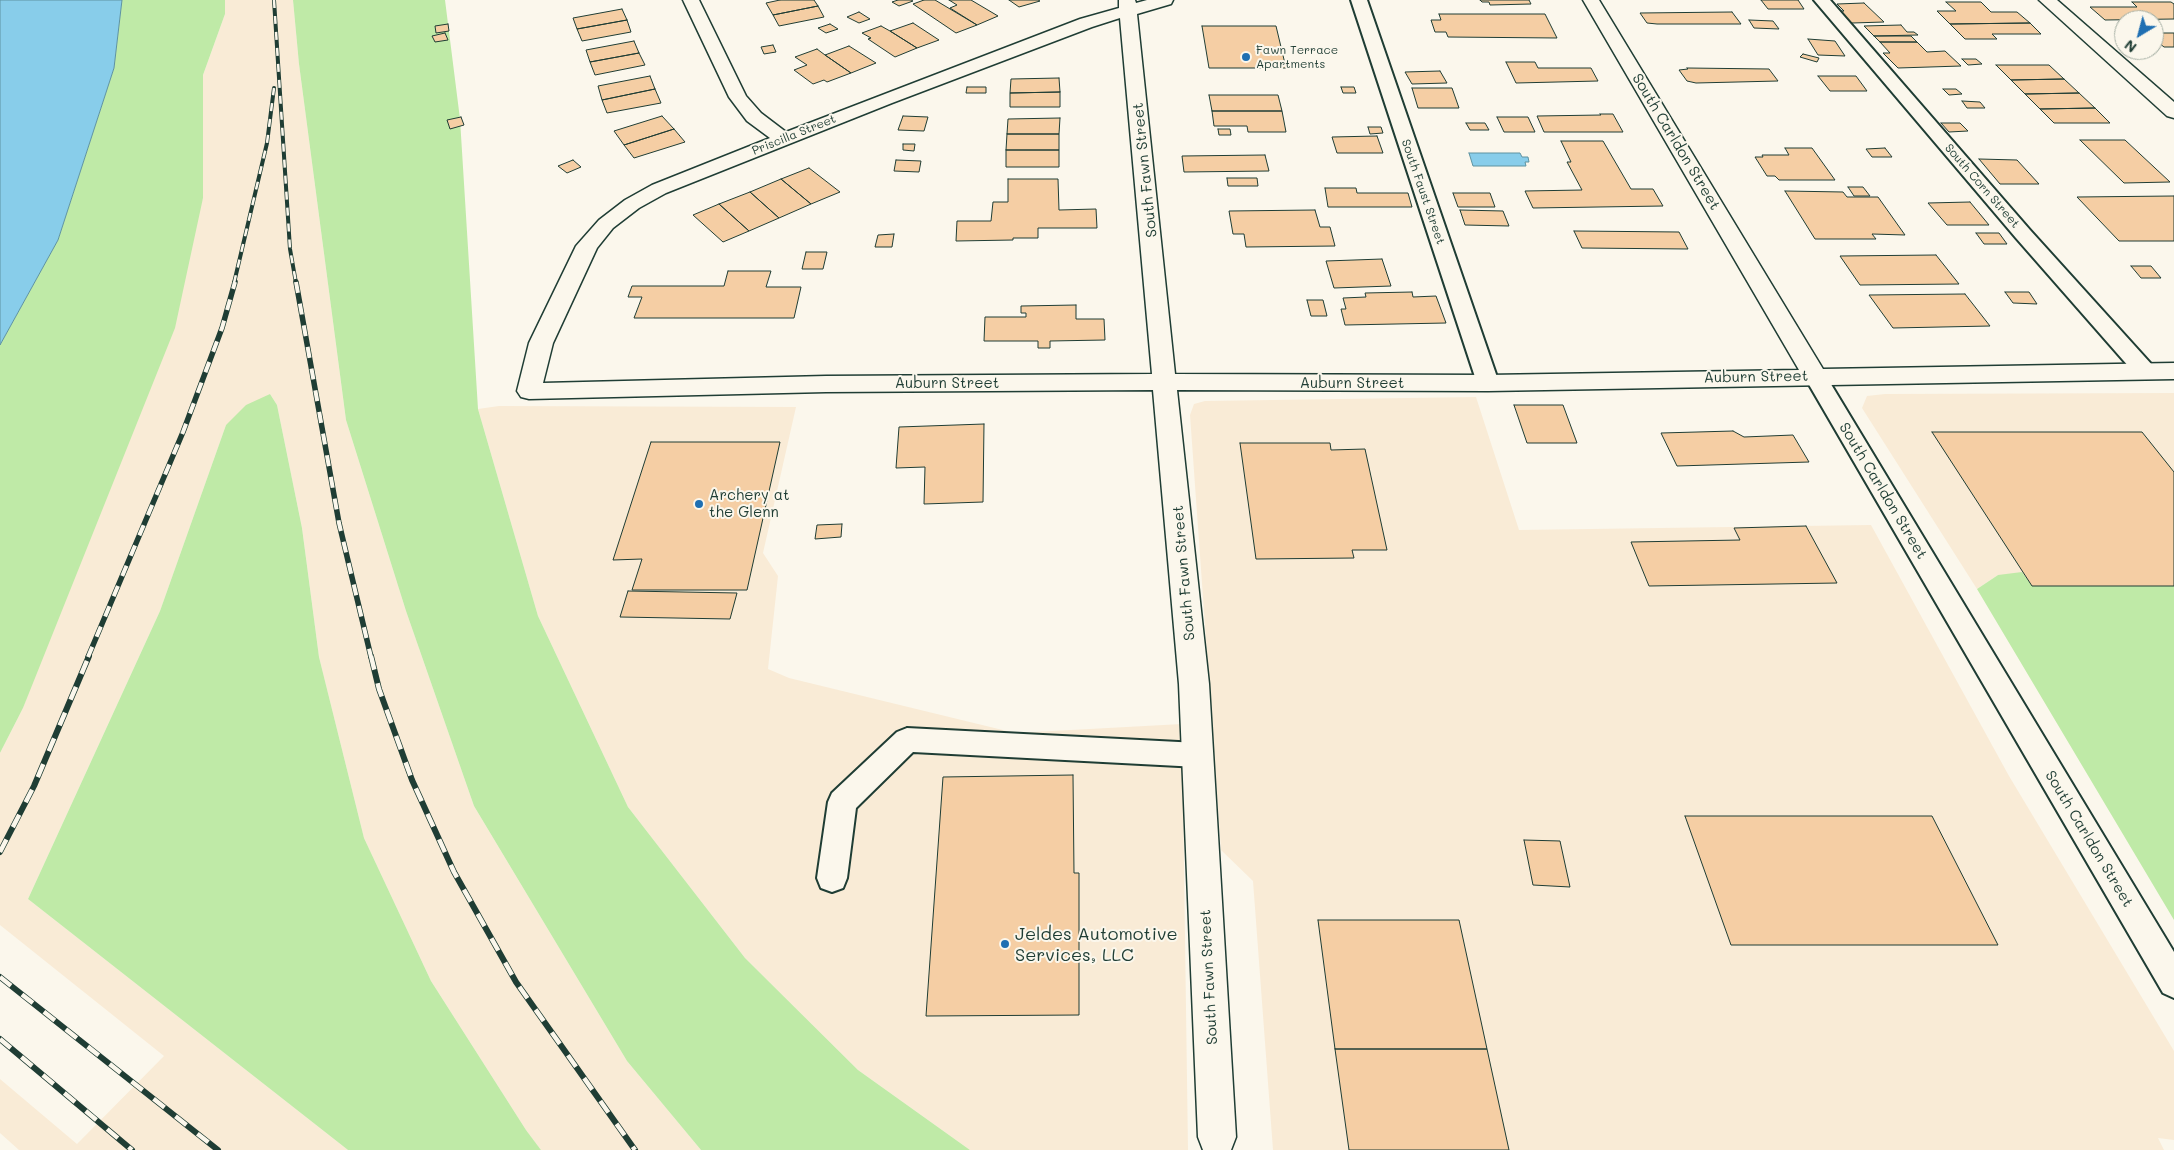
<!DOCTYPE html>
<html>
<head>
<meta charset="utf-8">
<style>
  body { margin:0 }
  #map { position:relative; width:2174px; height:1150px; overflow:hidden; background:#fbf7ec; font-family:Mali,sans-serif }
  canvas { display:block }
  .north { position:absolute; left:2114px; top:10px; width:50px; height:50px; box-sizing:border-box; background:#fbf7ec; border:1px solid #a3ada2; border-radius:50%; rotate:217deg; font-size:14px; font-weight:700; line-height:20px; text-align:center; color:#1f3d34 }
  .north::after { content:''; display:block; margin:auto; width:18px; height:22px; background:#1f6fb2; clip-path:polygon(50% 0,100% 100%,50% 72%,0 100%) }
</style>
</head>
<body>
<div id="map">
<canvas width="2174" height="1150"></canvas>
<div class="north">N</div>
</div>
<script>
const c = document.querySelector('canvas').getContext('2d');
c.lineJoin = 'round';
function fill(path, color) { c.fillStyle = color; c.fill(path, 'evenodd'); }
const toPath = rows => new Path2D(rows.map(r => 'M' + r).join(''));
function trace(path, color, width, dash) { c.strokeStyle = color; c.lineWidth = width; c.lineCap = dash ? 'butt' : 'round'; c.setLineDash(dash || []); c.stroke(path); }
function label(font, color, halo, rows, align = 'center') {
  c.font = font + ' Mali,sans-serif'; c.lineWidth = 4; c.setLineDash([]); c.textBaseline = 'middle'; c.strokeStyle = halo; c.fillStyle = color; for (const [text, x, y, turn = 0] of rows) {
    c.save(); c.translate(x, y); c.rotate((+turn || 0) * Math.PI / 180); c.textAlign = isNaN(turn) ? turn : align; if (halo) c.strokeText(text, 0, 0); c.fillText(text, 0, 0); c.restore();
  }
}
const built = toPath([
  [225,0,293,0,299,64,346,420,406,611,474,806,627,1061,701,1150,541,1150,526,1130,431,981,364,838,319,657,302,528,277,405,270,394,226,425,160,611,28,899,348,1150,19,1150,0,1133,0,1079,77,1144,164,1056,0,925,0,753,23,708,203,198,203,75,225,14],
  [2174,393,2174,586,2032,586,1998,575,1977,589,1862,408,1867,396,1885,394],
  [1476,397,1519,530,1871,525,2009,776,2174,1051,2174,1140,2158,1138,2164,1150,1273,1150,1253,881,1221,850,1190,415,1194,404,1205,401],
  [499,406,796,407,763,553,778,576,768,669,789,678,1015,733,1182,724,1188,1150,970,1150,858,1070,745,958,628,807,538,616,478,409]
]);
const green = toPath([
  [122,0,225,0,225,14,203,75,203,198,175,328,23,708,0,753,0,345,58,240,114,68],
  [293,0,445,0,460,119,478,409,538,616,628,807,745,958,858,1070,970,1150,701,1150,627,1061,474,806,406,611,346,420,299,64],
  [270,394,277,405,302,528,319,657,364,838,431,981,526,1130,541,1150,348,1150,28,899,160,611,226,425,246,405],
  [2022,572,2032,586,2174,586,2174,920,1977,589,1998,575]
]);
const water = toPath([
  [0,0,122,0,114,68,58,240,0,345,0,0],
  [1469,153,1520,153,1522,157,1528,157,1529,162,1525,162,1526,166,1473,166,1469,153]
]);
const building = toPath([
  [780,0,814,0,818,6,773,15,766,3,780,0],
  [898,0,911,0,913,1,899,6,892,2,898,0],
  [924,0,935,0,977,25,956,33,913,4,924,0],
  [949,0,971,0,998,16,977,25,950,8,957,5,949,0],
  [1009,0,1038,0,1040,1,1019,7,1009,0],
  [1480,0,1529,0,1531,4,1490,5,1489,2,1482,2,1480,0],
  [1761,0,1798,0,1804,9,1768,9,1761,0],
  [1946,2,1981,2,1991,12,2017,12,2030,23,1950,24,1937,11,1956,11,1946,2],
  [2132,2,2171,2,2174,4,2174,19,2105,20,2090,7,2137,7,2132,2],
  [1864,3,1884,22,1852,23,1840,11,1844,11,1837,4,1864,3],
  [818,6,824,17,779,26,773,15,818,6],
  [622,9,627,20,577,29,573,18,622,9],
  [859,12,870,19,859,23,847,17,859,12],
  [1732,12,1741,24,1657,24,1647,23,1640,13,1732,12],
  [1439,14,1545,14,1557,38,1448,37,1446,32,1435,32,1431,20,1441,20,1439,14],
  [627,20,631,32,582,41,577,29,627,20],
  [1749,20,1773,21,1779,29,1754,28,1749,20],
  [913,23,939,40,917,48,890,31,913,23],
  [2030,23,2041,34,1992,34,1997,39,1965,39,1950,24,2030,23],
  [448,24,449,31,436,33,435,26,448,24],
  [830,24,838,29,826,33,818,28,830,24],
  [1901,25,1907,32,1914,32,1918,35,1874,36,1864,26,1901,25],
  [881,26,890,31,917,48,895,57,868,39,871,38,862,33,881,26],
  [1202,26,1276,26,1286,68,1209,68,1202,26],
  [445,33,448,40,435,42,432,36,445,33],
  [2154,33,2174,33,2174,47,2164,47,2154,39,2154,33],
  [1874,36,1911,36,1917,42,1880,42,1874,36],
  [1808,39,1835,41,1845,56,1818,55,1808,39],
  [634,41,639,53,590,62,586,50,634,41],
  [1880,42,1917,42,1927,52,1945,51,1961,66,1898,68,1883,53,1890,53,1880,42],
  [773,45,776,52,764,54,761,47,773,45],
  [849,46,876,63,851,73,825,55,849,46],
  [817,49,825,55,851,73,827,82,824,80,813,84,794,70,807,65,795,57,817,49],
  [639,53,645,65,595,75,590,62,639,53],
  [1803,54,1819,58,1817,62,1800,57,1803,54],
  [1962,59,1976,59,1982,64,1968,65,1962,59],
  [1506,62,1535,62,1538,68,1591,68,1598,81,1516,83,1506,62],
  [1996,65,2049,65,2064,79,2011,80,1996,65],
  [1687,68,1769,69,1778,81,1696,83,1687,81,1679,70,1688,69,1687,68],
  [1440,71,1447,83,1412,84,1405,72,1440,71],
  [650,76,655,89,602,100,598,86,650,76],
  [1818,76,1856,76,1867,91,1830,91,1818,76],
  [1059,78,1060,92,1010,93,1011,79,1059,78],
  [2064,79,2079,93,2025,94,2011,80,2064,79],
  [967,87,986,87,986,93,966,93,967,87],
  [1341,87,1354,87,1356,93,1343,93,1341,87],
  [1412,88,1452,88,1459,108,1418,108,1412,88],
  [655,89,661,103,607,113,602,100,655,89],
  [1943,89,1956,89,1962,94,1949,95,1943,89],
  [1060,92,1060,107,1010,107,1010,93,1060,92],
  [2079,93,2095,108,2040,109,2025,94,2079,93],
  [1209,95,1278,95,1282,111,1212,111,1209,95],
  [1962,101,1980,102,1985,108,1967,108,1962,101],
  [2095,108,2110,123,2054,123,2040,109,2095,108],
  [1212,111,1282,111,1286,132,1248,132,1247,126,1214,126,1212,111],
  [1600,114,1613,114,1623,132,1544,132,1537,116,1601,115,1600,114],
  [662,116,674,129,624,145,614,131,662,116],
  [903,116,928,117,924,131,898,130,903,116],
  [461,117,464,125,450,129,447,120,461,117],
  [1497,117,1528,117,1535,132,1504,132,1497,117],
  [1060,118,1059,134,1007,134,1008,119,1060,118],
  [1466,123,1485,123,1489,130,1470,130,1466,123],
  [1941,123,1960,123,1968,131,1949,132,1941,123],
  [1368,127,1381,127,1383,133,1370,134,1368,127],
  [674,129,685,142,634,158,624,145,674,129],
  [1218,129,1230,129,1231,135,1219,135,1218,129],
  [1007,134,1059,134,1059,150,1006,150,1007,134],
  [1377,136,1383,153,1337,153,1332,137,1377,136],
  [2080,140,2125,140,2170,182,2124,183,2080,140],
  [1561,141,1603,141,1631,189,1653,189,1663,206,1533,208,1525,191,1582,190,1567,162,1571,162,1561,141],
  [903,144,915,144,914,151,903,150,903,144],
  [1785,148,1812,148,1835,180,1779,180,1775,176,1767,176,1755,157,1763,157,1762,155,1789,155,1785,148],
  [1885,148,1892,157,1872,157,1866,149,1885,148],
  [1006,150,1059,150,1059,167,1006,167,1006,150],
  [1265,155,1269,171,1184,172,1182,156,1265,155],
  [1979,159,2017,160,2039,184,2000,184,1979,159],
  [573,160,581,167,567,173,558,166,573,160],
  [896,160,921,161,919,172,894,171,896,160],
  [809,168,840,192,811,204,781,179,809,168],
  [1227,178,1257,178,1258,186,1228,186,1227,178],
  [781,179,811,204,779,218,750,192,781,179],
  [1008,179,1058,179,1059,210,1096,209,1097,228,1038,228,1038,238,1013,238,1013,240,956,241,957,221,991,221,993,202,1008,202,1008,179],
  [1848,187,1863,187,1870,196,1854,196,1848,187],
  [1325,188,1356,188,1357,193,1408,193,1412,207,1328,207,1325,188],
  [1785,191,1843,192,1847,197,1878,197,1905,235,1872,234,1876,239,1815,239,1785,191],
  [750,192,779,218,749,231,719,204,750,192],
  [1453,193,1490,193,1495,207,1458,207,1453,193],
  [2174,196,2174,241,2119,241,2077,197,2174,196],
  [1970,202,1989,225,1947,225,1928,203,1970,202],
  [719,204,749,231,723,242,693,215,719,204],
  [1315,210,1320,227,1330,227,1335,246,1246,247,1244,234,1233,234,1229,211,1315,210],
  [1460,210,1503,211,1509,226,1465,225,1460,210],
  [1574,231,1679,232,1688,249,1582,248,1574,231],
  [1976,233,1999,233,2007,244,1984,244,1976,233],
  [894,234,892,247,875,247,878,235,894,234],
  [806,252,827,252,823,269,802,269,806,252],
  [1936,255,1959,284,1860,285,1840,256,1936,255],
  [1382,259,1391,286,1334,288,1326,261,1382,259],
  [2131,266,2151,266,2161,278,2141,278,2131,266],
  [728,271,771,271,766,287,801,287,794,318,634,318,642,297,628,297,632,286,724,286,728,271],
  [1412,292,1413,297,1436,296,1446,323,1345,325,1341,309,1346,309,1343,298,1366,297,1365,293,1412,292],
  [2005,292,2029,292,2037,304,2013,303,2005,292],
  [1965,294,1990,326,1893,328,1869,295,1965,294],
  [1307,300,1323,300,1327,316,1311,316,1307,300],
  [1076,305,1076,319,1104,319,1105,340,1050,341,1050,348,1038,348,1038,341,984,341,985,317,1026,317,1026,313,1021,313,1021,306,1076,305],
  [1514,405,1563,405,1577,443,1527,443,1514,405],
  [984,424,983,502,924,504,925,467,896,468,899,427,984,424],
  [1733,431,1744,437,1793,435,1809,462,1677,466,1661,433,1733,431],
  [1932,432,2142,432,2174,472,2174,586,2032,586,1932,432],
  [651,442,780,442,747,590,632,590,642,559,613,560,651,442],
  [1240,443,1330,443,1331,450,1365,449,1387,550,1352,550,1354,558,1256,559,1240,443],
  [842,524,841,537,815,539,817,525,842,524],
  [1806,526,1837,583,1649,586,1631,542,1740,540,1734,528,1806,526],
  [628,591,737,593,730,619,620,617,628,591],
  [1073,775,1074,873,1079,873,1079,1015,926,1016,943,777,1073,775],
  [1685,816,1932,816,1998,945,1731,945,1685,816],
  [1524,840,1560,841,1570,887,1533,885,1524,840],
  [1318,920,1459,920,1487,1049,1335,1049,1318,920],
  [1335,1049,1487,1049,1509,1150,1349,1150,1335,1049]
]);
const lane = toPath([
  [1351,0,1367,0,1499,383,1496,388,1488,390,1480,388,1477,383,1351,0],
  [1814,0,1830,0,2030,230,2153,366,2156,371,2153,376,2145,378,2137,376,2016,238,1814,0],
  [1815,369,1823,371,1826,376,2174,952,2174,998,2163,993,1804,376,1807,371,1815,369],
  [907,728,1198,743,1208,746,1212,755,1208,764,1198,767,913,752,856,808,847,878,843,888,832,892,821,888,817,878,828,802,832,793,897,732,907,728]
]);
const street = toPath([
  [683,0,699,0,746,96,761,113,786,132,1080,19,1119,8,1119,0,1135,0,1136,3,1147,0,1173,0,1171,4,1137,14,1175,374,1488,375,1799,370,1583,0,1599,0,1823,369,2174,363,2174,379,1488,391,1177,390,1209,684,1236,1137,1231,1150,1203,1150,1198,1137,1179,684,1153,390,826,392,529,399,521,397,517,391,529,343,576,246,599,220,625,200,652,185,770,138,747,121,729,97,683,0],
  [1120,18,1152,374,826,376,543,383,553,343,597,248,613,228,639,208,666,193,892,103,1092,27,1120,18]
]);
const secondary = toPath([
  [2039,0,2057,0,2174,102,2174,118,2167,116,2039,0]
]);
const railFar2 = toPath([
  [274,0,290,249,296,283],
  [234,283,267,143,274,88]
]);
const railFar1 = toPath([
  [296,282,339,523,371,657],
  [88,657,183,432,222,328,235,282]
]);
const rail = toPath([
  [371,656,379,689,412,780,454,872,516,982,635,1150],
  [0,852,34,786,89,656],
  [0,977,218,1150],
  [0,1039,132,1150]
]);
const markers = [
  [1246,57,5,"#1f6fb2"],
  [699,504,5,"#1f6fb2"],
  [1005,944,5,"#1f6fb2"]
];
const farPoinames = [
  ["Fawn Terrace",1256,50],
  ["Apartments",1256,64]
];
const farStreetnames = [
  ["Priscilla Street",794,135,-22],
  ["South Corn Street",1982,186,49],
  ["South Faust Street",1423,192,71]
];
const streetNames = [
  ["South Carldon Street",1676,142,59],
  ["South Fawn Street",1145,170,-96],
  ["Auburn Street",1756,377,-1],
  ["Auburn Street",947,383],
  ["Auburn Street",1352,383],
  ["South Carldon Street",1883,491,59],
  ["South Fawn Street",1184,573,-95],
  ["South Carldon Street",2089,839,59],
  ["South Fawn Street",1209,977,-93]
];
const poiNames = [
  ["Archery at",709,495],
  ["the Glenn",709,512]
];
const nearPoinames = [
  ["Jeldes Automotive",1015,934],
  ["Services, LLC",1015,955]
];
fill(built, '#f9ebd6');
fill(green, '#bfeaa7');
fill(water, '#88cdea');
trace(water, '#5e93a1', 1);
fill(building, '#f5cea4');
trace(building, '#1f3d34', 1);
trace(lane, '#1f3d34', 4);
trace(street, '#1f3d34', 3);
trace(secondary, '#1f3d34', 3);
fill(lane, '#fbf7ec');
fill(street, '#fbf7ec');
fill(secondary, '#fbf7ec');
trace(railFar2, '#1f3d34', 4);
trace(railFar1, '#1f3d34', 5.5);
trace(rail, '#1f3d34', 6);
trace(railFar2, '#fbf7ec', 2.5, [8]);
trace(railFar1, '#fbf7ec', 4, [11]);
trace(rail, '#fbf7ec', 4.5, [14]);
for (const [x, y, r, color] of markers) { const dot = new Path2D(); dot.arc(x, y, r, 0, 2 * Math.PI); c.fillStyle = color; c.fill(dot); trace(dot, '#fbf7ec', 2); }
label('12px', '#1f3d34', '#fbf7ec', farPoinames, 'left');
label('12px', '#1f3d34', '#fbf7ec', farStreetnames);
label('15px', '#1f3d34', '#fbf7ec', streetNames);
label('15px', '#1f3d34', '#fbf7ec', poiNames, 'left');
label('18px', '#1f3d34', '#fbf7ec', nearPoinames, 'left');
</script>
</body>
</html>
